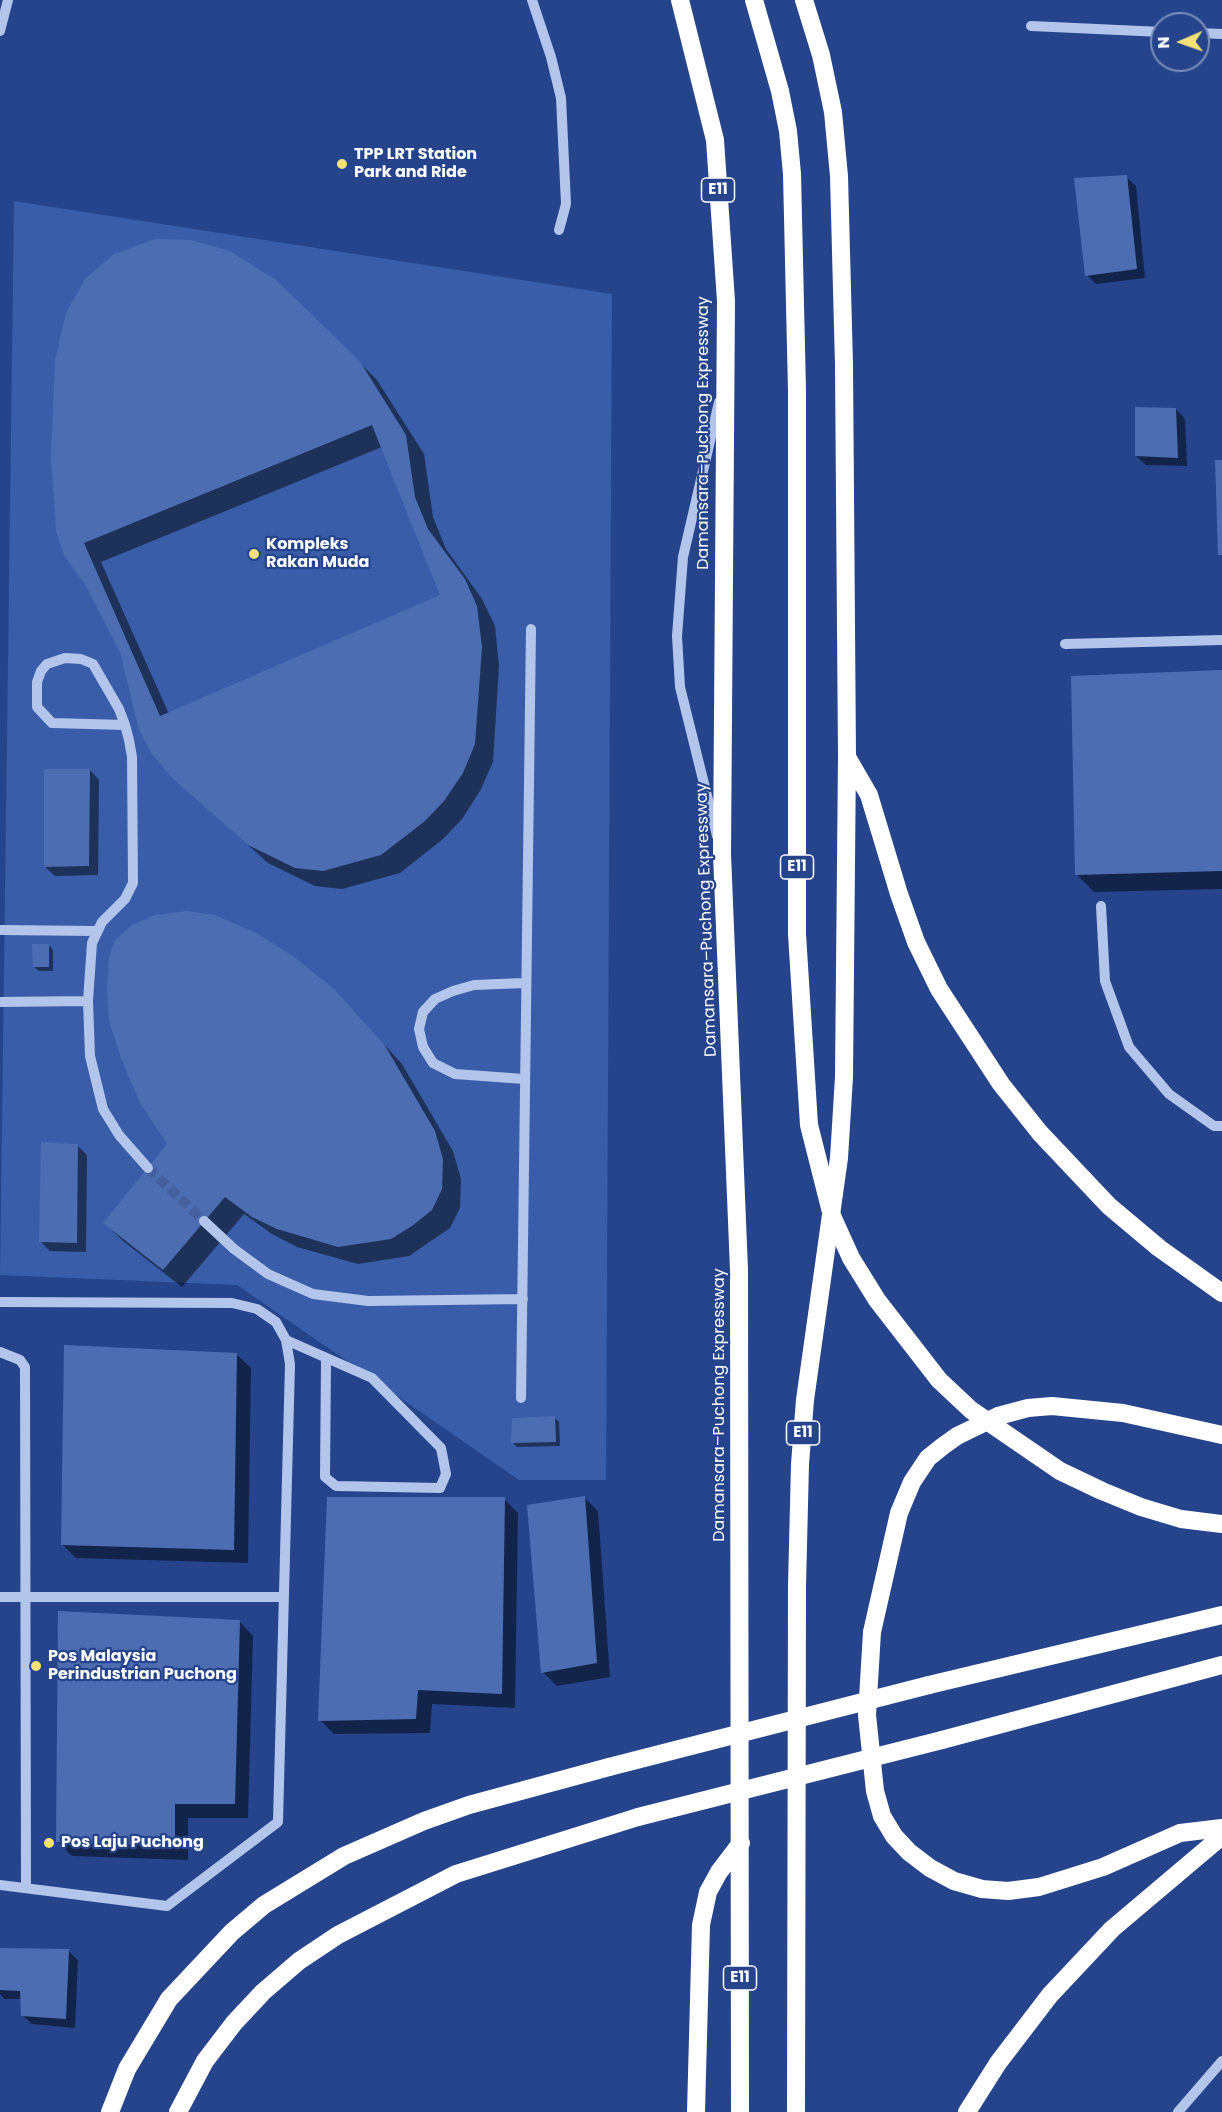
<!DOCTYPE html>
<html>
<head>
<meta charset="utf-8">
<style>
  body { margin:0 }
  #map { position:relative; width:1222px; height:2112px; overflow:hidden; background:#25448c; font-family:Poppins,sans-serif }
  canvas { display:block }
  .north { position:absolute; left:1150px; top:12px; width:60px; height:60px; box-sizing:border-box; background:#25448c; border:2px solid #7c8fba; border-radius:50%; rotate:268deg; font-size:16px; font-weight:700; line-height:24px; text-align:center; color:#fff }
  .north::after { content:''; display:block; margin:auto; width:21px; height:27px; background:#f5e177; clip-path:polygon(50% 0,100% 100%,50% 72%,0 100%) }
</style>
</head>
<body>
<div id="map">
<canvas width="1222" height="2112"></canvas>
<div class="north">N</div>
</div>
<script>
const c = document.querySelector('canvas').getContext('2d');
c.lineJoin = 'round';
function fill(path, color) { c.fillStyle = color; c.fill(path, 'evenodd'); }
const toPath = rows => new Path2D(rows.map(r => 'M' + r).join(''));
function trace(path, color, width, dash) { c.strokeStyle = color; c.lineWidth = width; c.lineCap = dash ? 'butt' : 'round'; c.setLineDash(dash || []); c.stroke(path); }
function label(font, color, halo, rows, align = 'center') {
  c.font = font + ' Poppins,sans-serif'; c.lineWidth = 4.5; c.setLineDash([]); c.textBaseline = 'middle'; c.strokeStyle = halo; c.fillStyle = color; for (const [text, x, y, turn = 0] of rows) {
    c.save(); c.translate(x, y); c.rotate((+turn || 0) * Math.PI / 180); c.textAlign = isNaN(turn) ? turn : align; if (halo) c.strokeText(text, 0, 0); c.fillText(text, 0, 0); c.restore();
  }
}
const green = toPath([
  [14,201,612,294,606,1480,519,1480,237,1285,0,1275]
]);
const shadow = toPath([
  [1126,177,1136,186,1145,278,1096,284,1087,275],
  [358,361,377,380,424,454,433,517,446,549,482,599,495,626,499,666,493,762,480,791,462,819,443,839,400,873,342,889,315,886,268,863,178,782,121,652,57,532],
  [382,447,442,595,169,714,101,562],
  [1176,409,1185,419,1187,466,1146,465,1136,456],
  [1222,671,1222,889,1094,892,1076,874],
  [90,770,99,780,98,875,55,876,45,867],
  [49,945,53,950,53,971,39,971,34,967],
  [352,1009,402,1064,453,1151,461,1179,460,1208,450,1228,409,1256,358,1264,297,1247,272,1234,244,1214,182,1287,123,1241,105,1223],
  [78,1146,87,1155,86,1252,50,1251,41,1242],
  [236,1354,251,1368,248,1563,76,1558,62,1544],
  [555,1418,559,1422,560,1446,517,1447,513,1443],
  [584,1497,598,1511,610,1677,557,1686,543,1672],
  [504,1499,518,1513,515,1708,432,1704,430,1733,334,1734,320,1720],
  [239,1621,253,1636,248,1818,188,1818,188,1860,72,1856,58,1842],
  [0,1949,68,1951,78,1960,75,2028,32,2024,22,2015,22,1999,4,1999,0,1994]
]);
const building = toPath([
  [1127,175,1137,269,1085,276,1074,178],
  [155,239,191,240,230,251,276,280,359,360,406,435,415,497,428,529,465,579,477,606,482,647,475,744,463,773,444,801,425,821,381,855,323,871,295,868,248,845,171,777,152,754,139,730,120,652,84,583,65,557,56,532,51,455,55,360,66,313,85,279,114,254],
  [372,425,440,595,160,716,84,543],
  [1135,407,1176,408,1178,458,1135,456],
  [1215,460,1222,460,1222,555,1218,555],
  [1222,670,1222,871,1075,875,1071,676],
  [44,769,90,769,89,866,44,867],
  [187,911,215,915,256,933,293,956,334,989,384,1044,435,1131,443,1159,442,1189,432,1210,412,1226,391,1239,338,1247,277,1229,252,1217,225,1197,163,1270,103,1223,167,1144,140,1103,121,1058,109,1022,107,987,109,958,115,940,132,925,155,915],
  [32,944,49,944,49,967,33,967],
  [41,1142,78,1144,77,1243,39,1242],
  [64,1345,237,1353,234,1550,61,1545],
  [555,1416,556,1442,511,1443,512,1418],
  [585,1496,597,1663,541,1673,527,1505],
  [327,1497,505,1497,502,1694,418,1690,416,1719,318,1721],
  [58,1611,240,1620,235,1804,175,1804,175,1846,56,1842],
  [0,1948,69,1949,66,2019,21,2016,20,1991,0,1990]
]);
const minorTunnel = toPath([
  [148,1168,204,1221]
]);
const minor = toPath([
  [532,0,551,57,561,98,566,204,559,230],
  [1031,26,1162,32],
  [0,31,8,0],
  [1198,33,1222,34],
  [1065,644,1222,640],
  [125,725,52,723,37,707,37,682,41,671,47,664,65,658,81,659,93,664,119,709,125,725,129,740,132,757,133,883,125,899,102,922,92,943,88,1001,90,1056,103,1109,119,1135,148,1168],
  [717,836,680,687,677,636,683,557,719,402],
  [1101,906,1105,981,1129,1047,1169,1094,1214,1126,1222,1126],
  [0,930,96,931],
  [0,1002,88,1001],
  [524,1079,455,1074,433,1063,423,1047,419,1029,423,1012,435,999,453,991,474,985,524,983],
  [204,1221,234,1249,268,1274,313,1294,368,1301,523,1299],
  [0,1302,232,1303,257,1309,276,1322,286,1340,290,1364,278,1822,167,1906,0,1885],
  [286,1340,372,1378,441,1448,446,1474,440,1488,336,1486,325,1477,326,1358],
  [0,1352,20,1360,25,1367,26,1888],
  [521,1398,531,629],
  [0,1597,282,1597],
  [1178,2112,1222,2061]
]);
const highway = toPath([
  [680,0,715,140,726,301,722,854,739,1270,740,2112],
  [847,757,869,795,899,894,916,942,939,989,1001,1084,1040,1133,1109,1206,1159,1248,1222,1293],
  [1222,1435,1123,1413,1052,1406,1028,1408,998,1416,957,1436,943,1446,928,1458,912,1482,899,1513,872,1632,867,1715,875,1791,882,1816,894,1836,909,1852,930,1868,954,1881,982,1889,1008,1891,1039,1887,1103,1867,1180,1833,1222,1828],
  [929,1685,1222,1615],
  [942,1740,1222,1665],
  [110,2112,127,2069,169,1999,232,1932,264,1905,344,1856,424,1821,469,1805,609,1767],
  [178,2112,205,2061,234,2023,263,1992,299,1961,338,1935,456,1874,638,1817],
  [696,2112,701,1925,708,1892,719,1872,741,1843],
  [796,2112,797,1586,800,1464,805,1400,839,1158,844,1077,847,756,844,365,839,176,833,112,821,55,804,0],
  [967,2112,998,2063,1050,1995,1112,1929,1222,1836]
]);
const highwayBridge = toPath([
  [754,0,780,91,788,131,792,174,797,391,797,934,809,1125,832,1216,851,1258,877,1300,939,1380,971,1410,1060,1471,1102,1491,1141,1507,1181,1519,1222,1524],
  [609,1767,929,1685],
  [638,1817,942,1740]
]);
const markers = [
  [342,164,6,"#f5e177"],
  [254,554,6,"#f5e177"],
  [36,1666,6,"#f5e177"],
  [49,1843,6,"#f5e177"]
];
const shields = [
  [718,190,33],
  [797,867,33],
  [803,1433,33],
  [740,1978,33]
];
const shieldNames = [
  ["E11",718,190],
  ["E11",797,867],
  ["E11",803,1433],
  ["E11",740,1978]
];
const poiNames = [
  ["TPP LRT Station",354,155],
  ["Park and Ride",354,173],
  ["Kompleks",266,545],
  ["Rakan Muda",266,563],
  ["Pos Malaysia",48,1657],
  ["Perindustrian Puchong",48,1675],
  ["Pos Laju Puchong",61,1843]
];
const streetNames = [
  ["Damansara–Puchong Expressway",704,433,-90],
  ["Damansara–Puchong Expressway",707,920,-92],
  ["Damansara–Puchong Expressway",720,1405,-90]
];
fill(green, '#395da8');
fill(shadow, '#0007');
fill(building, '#4d6db2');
trace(minorTunnel, '#46609d', 10, [10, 5]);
trace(minor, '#b3c5ea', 10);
trace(highway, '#fff', 18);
trace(highwayBridge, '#fff', 18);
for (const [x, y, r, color] of markers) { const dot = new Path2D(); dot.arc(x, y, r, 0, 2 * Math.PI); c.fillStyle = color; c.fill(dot); trace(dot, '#25448c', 2); }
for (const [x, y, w] of shields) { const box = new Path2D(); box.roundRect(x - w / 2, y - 12, w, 24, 4.5); c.fillStyle = '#25448c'; c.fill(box); trace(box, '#fff', 1.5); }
label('bold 15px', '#fff', null, shieldNames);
label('bold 16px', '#fff', '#25448c', poiNames, 'left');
label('16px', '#fff', '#25448c', streetNames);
</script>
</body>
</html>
